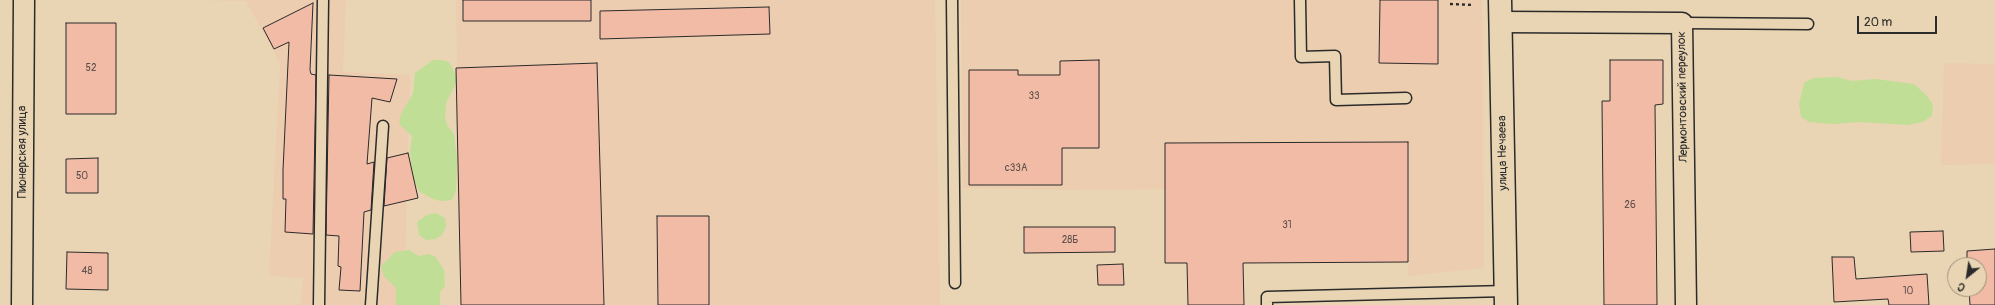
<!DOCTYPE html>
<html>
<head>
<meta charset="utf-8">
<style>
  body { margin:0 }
  #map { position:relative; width:1995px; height:305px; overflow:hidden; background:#e9d5b3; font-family:Pangolin,sans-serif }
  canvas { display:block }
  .north { position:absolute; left:1947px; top:257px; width:40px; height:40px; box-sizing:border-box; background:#e9d5b3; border:1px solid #9d917d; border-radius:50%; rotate:210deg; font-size:11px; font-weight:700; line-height:16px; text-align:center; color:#2b2b2b }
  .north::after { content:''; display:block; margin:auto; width:14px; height:18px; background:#2b2b2b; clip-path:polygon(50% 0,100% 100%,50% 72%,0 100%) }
  .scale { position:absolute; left:1857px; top:16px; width:80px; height:18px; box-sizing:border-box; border:2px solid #2b2b2b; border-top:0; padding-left:5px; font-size:12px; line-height:14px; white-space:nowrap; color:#2b2b2b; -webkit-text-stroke:3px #e9d5b3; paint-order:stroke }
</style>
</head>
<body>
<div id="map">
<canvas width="1995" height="305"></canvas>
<div class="north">С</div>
<div class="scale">20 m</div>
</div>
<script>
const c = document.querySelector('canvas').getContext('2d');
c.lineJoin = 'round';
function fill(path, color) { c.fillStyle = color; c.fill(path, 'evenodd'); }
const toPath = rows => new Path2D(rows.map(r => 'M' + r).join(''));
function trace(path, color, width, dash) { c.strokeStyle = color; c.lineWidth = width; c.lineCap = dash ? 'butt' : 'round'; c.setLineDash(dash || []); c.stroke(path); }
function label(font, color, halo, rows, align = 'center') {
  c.font = font + ' Pangolin,sans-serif'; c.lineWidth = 3; c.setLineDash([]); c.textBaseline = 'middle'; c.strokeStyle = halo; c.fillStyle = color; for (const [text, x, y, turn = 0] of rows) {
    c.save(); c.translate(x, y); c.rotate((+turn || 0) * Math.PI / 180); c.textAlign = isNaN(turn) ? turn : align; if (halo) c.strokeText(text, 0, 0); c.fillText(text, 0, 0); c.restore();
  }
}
const built = toPath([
  [190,0,346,0,343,72,410,75,404,305,301,305,303,278,269,276,280,63,246,1],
  [456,0,935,0,940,305,461,305],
  [961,0,1482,0,1484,268,1408,276,1408,262,1165,263,1165,189,1064,190,963,188],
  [1944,63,1995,64,1995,164,1941,165]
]);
const green = toPath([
  [433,60,441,60,449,62,458,79,446,103,445,116,447,125,454,134,457,159,456,190,452,200,441,201,433,199,420,192,412,178,410,152,412,136,400,125,399,120,403,110,413,94,415,73],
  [1837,77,1852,81,1875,79,1914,84,1927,96,1933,105,1932,116,1922,122,1909,125,1860,122,1833,124,1809,122,1801,117,1799,104,1804,83,1813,78],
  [436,213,445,218,446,226,442,235,436,239,426,240,419,235,417,222,427,215],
  [409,250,419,256,429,254,436,257,444,270,445,286,440,292,440,305,396,305,396,288,384,276,381,266,395,252]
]);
const building = toPath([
  [463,0,591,0,591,21,463,21,463,0],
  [1380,0,1438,0,1438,64,1379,63,1380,0],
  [313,3,310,70,311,74,316,75,313,234,285,232,286,199,283,199,283,170,289,42,274,49,263,28,313,3],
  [769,7,770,34,600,39,600,11,769,7],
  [66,23,116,23,116,114,66,114,66,23],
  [1099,60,1099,148,1062,148,1062,185,969,185,969,70,1018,70,1018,75,1060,75,1060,61,1099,60],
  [1610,60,1663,60,1663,104,1655,105,1657,305,1604,305,1602,101,1610,101,1610,60],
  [597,63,604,305,461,305,456,68,597,63],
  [329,75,397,79,390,102,372,98,367,164,374,162,371,210,364,212,360,291,339,290,341,267,338,266,339,236,326,235,329,75],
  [1408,142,1408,262,1243,263,1244,305,1188,305,1187,263,1165,263,1165,143,1408,142],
  [408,153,418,198,384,206,387,158,408,153],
  [98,158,98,193,66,193,66,159,98,158],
  [657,216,709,216,709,305,658,305,657,216],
  [1024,227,1115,227,1115,252,1024,253,1024,227],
  [1943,231,1944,251,1911,252,1910,232,1943,231],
  [1995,249,1995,305,1970,305,1969,289,1979,289,1979,265,1967,265,1967,251,1995,249],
  [67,252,108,253,108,290,66,289,67,252],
  [1832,257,1854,257,1856,279,1927,274,1929,305,1889,305,1888,299,1834,302,1832,257],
  [1123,264,1124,285,1098,285,1097,265,1123,264]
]);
const path = toPath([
  [1450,4,1474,5]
]);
const lane = toPath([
  [952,0,955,283],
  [1300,0,1301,57,1335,56,1336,100,1406,98],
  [1682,23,1808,24],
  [319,305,323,0],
  [371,305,383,126],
  [1267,305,1267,297,1506,291]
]);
const street = toPath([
  [1501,22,1682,23,1686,305],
  [22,305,24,0]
]);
const secondary = toPath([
  [1500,0,1506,305]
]);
const numberNames = [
  ["52",91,68],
  ["33",1034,96],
  ["с33А",1016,168],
  ["50",82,176],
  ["26",1630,205],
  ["31",1287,225],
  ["28Б",1070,240],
  ["48",87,271],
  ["10",1908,291]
];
const streetNames = [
  ["Лермонтовский переулок",1683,97,-91],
  ["Пионерская улица",23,152,-90],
  ["улица Нечаева",1503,153,-91]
];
fill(built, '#eccdaf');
fill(green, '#c0de95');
fill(building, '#f2bba6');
trace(building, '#2b2b2b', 1);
trace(lane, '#2b2b2b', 13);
trace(street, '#2b2b2b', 23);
trace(secondary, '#2b2b2b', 25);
trace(path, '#2b2b2b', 2.5, [3, 3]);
trace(lane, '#e9d5b3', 10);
trace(street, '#e9d5b3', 20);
trace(secondary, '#e9d5b3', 22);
label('10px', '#5d4f4a', null, numberNames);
label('12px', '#2b2b2b', '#e9d5b3', streetNames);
</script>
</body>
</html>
